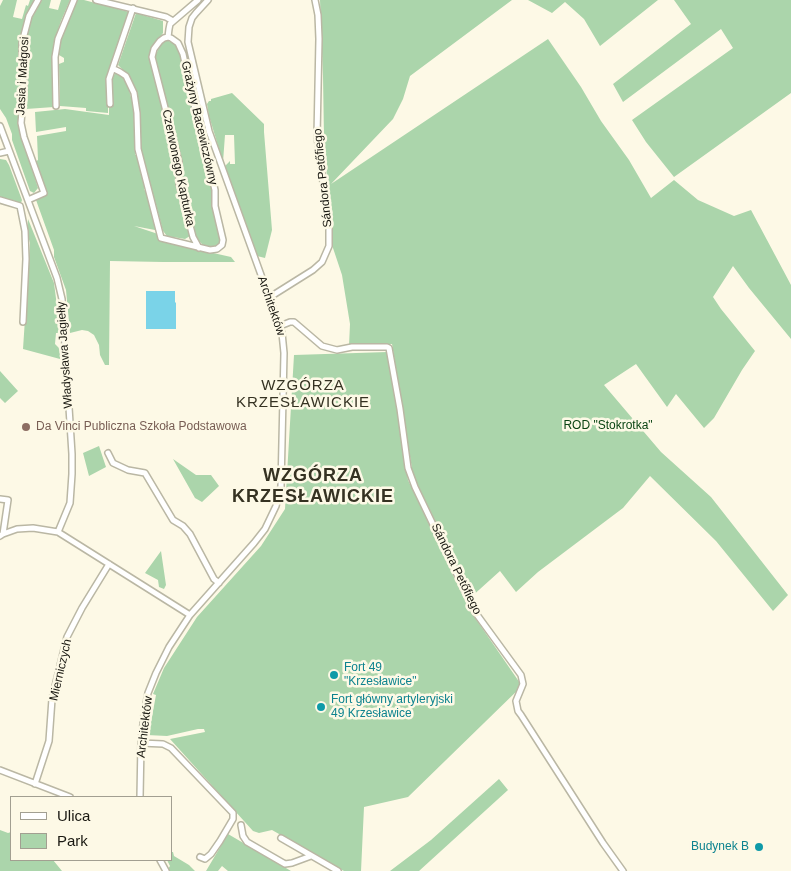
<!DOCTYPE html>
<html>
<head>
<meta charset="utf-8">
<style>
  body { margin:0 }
  #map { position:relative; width:791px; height:871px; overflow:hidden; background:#fdf9e6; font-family:Arial,sans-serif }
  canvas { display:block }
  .legend { position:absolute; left:10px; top:796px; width:162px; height:65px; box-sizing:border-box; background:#fdf9e6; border:1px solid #a29f91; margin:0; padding:6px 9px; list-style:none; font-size:15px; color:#191811 }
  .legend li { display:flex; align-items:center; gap:10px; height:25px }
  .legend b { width:25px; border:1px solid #a29f91 }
</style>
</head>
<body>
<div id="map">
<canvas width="791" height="871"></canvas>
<ul class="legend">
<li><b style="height:6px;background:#fff"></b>Ulica</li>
<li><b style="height:14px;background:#abd5ab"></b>Park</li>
</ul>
</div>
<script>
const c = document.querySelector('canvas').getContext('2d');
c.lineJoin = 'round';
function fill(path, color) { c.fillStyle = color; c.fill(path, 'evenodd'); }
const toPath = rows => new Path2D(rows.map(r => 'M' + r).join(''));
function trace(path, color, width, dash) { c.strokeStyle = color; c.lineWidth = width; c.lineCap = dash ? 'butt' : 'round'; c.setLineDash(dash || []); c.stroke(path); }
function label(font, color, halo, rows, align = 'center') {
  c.font = font + ' Arial,sans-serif'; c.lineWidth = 5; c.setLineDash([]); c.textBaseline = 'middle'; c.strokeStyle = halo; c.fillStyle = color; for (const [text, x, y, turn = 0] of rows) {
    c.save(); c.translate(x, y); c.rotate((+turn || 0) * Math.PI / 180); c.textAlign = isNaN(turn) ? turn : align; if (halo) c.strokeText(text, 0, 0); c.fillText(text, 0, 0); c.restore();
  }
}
const green = toPath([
  [3,0,17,0,13,17,22,19,26,5,28,6,30,0,34,0,25,21,20,46,22,76,21,83,22,85,18,107,18,124,38,188,34,193,30,191,12,140,12,134,6,118,0,109,0,6],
  [42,0,51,0,49,8,58,10,61,0,70,0,61,21,54,42,52,56,54,107,26,109,28,93,25,53,27,35,32,18],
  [77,0,84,0,129,12,130,15,109,71,108,78,108,113,86,111,86,108,60,106,59,64,64,62,64,58,59,55,59,46,62,34],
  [320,0,512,0,410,76,403,99,393,119,331,184,548,39,581,87,601,121,629,160,651,198,674,180,698,200,734,216,751,210,791,285,791,339,749,288,733,266,713,297,721,309,755,351,742,370,714,418,704,428,676,394,667,407,636,364,604,385,661,452,711,497,788,595,773,611,716,541,650,476,623,508,538,572,516,592,500,571,470,598,444,539,413,475,392,344,349,346,350,324,342,275,332,245,324,138,323,76],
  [528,0,658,0,600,46,584,19,565,2,552,13],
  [674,0,791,0,791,93,674,177,646,142,632,120,733,48,721,29,623,102,613,84,691,24],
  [136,13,163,21,163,33,153,47,151,51,176,159,175,164,178,167,177,181,190,236,185,239,167,236,163,231,140,145,140,123,136,94,127,74,118,65],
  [167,40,178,46,181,52,183,69,190,99,214,192,221,240,220,244,213,248,204,246,197,239,182,181,182,164,156,63,156,54,158,50,163,41],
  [115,73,117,73,121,75,128,86,132,101,136,122,135,155,138,155,140,166,140,173,143,174,146,185,144,190,147,191,155,222,155,230,134,226,158,234,160,241,231,257,235,262,163,262,110,261,109,365,105,365,100,355,99,345,94,335,88,331,82,330,70,333,66,290,54,257,54,250,36,200,47,195,35,162,38,160,37,136,66,131,66,127,36,132,35,112,65,109,109,115,109,105,113,105,113,78],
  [232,93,264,124,264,132,272,230,265,258,257,256,225,166,230,161,230,164,235,164,234,135,225,135,223,162,209,116,207,104,209,101,211,101,211,99],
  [0,159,6,160,9,165,22,200,21,203,0,197],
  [28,219,54,283,58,314,59,333,56,333,55,344,60,349,60,359,23,349,30,243,27,232],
  [388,352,408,480,469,609,522,686,408,797,364,807,361,871,344,871,272,830,259,833,253,831,170,739,205,732,204,729,198,729,167,736,147,735,147,727,150,727,156,695,153,694,164,668,197,617,261,546,285,509,294,355],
  [0,371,18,391,5,403,0,398],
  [99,446,106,467,89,476,83,453],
  [173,459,196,475,211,475,219,486,202,502,195,498],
  [161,551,166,585,164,589,159,587,158,580,145,573],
  [499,779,508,790,419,871,390,871,431,840],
  [0,830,8,833,11,832,11,860,53,860,62,871,0,871],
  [228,834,269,858,291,871,228,871,222,866,218,871,206,871],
  [171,852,173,852,174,856,189,865,195,871,169,871,168,869,170,866,167,860,171,860]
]);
const water = toPath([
  [146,291,175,291,175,302,176,303,176,329,146,329]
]);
const street = toPath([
  [96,0,166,17,173,21],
  [198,0,170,24,169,29,168,37,164,38,160,41,154,49,152,57,179,162,179,184,193,237,199,248],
  [114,69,120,72,126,76,134,93,137,113,138,149,161,238,210,250,217,249,222,245,223,240,215,206,215,190,196,113,183,54,178,43,171,38,168,37],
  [110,104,109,79,133,8],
  [56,106,55,57,58,39,74,0],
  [0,126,57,278,62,299,72,454,72,474,70,503,58,532],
  [0,153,9,151],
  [0,200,20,206,25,231,26,259,23,322],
  [28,200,44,193,24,137,21,123,24,88,22,62,22,43,29,16,38,0],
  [270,297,313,270,322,262,329,246,329,229,317,136,319,39,318,15,315,0],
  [280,326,290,322,294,322,322,346,337,350,352,347,387,347,389,348,400,409,408,468,415,487,475,612,521,675,523,684,516,701,518,711,521,715,603,843,623,871],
  [108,453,113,463,128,470,145,473,173,520,183,526,190,534,214,579,219,583],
  [0,499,8,500,3,534],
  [0,536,3,534,17,529,33,528,58,532,190,615],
  [141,743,163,744,171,748,233,813,233,819,220,841,211,854,205,859,200,857],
  [0,770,70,797],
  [35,784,49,741,52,699,67,637,82,608,109,564],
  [140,797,141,743,144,715,148,693,156,673,169,647,190,615,254,543,265,529,276,506,281,486,284,353,282,333,209,131,188,42,189,27,192,18,196,13,208,0],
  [241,825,243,836,247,842,285,864,292,863,311,856],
  [281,838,338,871],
  [160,860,166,871]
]);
const markers = [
  [26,427,5,"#8d6e63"],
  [334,675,5,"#0f9aa8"],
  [321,707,5,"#0f9aa8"],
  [759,847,5,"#0f9aa8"]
];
const streetNames = [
  ["Jasia i Małgosi",23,76,-87],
  ["Grażyny Bacewiczówny",199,123,77],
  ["Czerwonego Kapturka",178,168,78],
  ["Sándora Petőfiego",323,178,-96],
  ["Architektów",271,306,71],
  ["Władysława Jagiełły",65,355,-94],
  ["Sándora Petőfiego",456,569,64],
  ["Mierniczych",61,670,-77],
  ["Architektów",145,727,-83]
];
const parkNames = [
  ["ROD \"Stokrotka\"",608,426]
];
const educationNames = [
  ["Da Vinci Publiczna Szkoła Podstawowa",36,427]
];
const cultureNames = [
  ["Fort 49",344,668],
  ["\"Krzesławice\"",344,682],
  ["Fort główny artyleryjski",331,700],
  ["49 Krzesławice",331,714],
  ["Budynek B",749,847,"right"]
];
const quarterNames = [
  ["WZGÓRZA",303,386],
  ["KRZESŁAWICKIE",303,403]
];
const districtNames = [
  ["WZGÓRZA",313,476],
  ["KRZESŁAWICKIE",313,497]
];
fill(green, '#abd5ab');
fill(water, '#7ad3e8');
trace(street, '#bab7a4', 8);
trace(street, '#fff', 5);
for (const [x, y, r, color] of markers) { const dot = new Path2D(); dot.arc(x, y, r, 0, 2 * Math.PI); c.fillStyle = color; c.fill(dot); trace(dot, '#fdf9e6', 2); }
label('12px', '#191811', '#fdf9e6', streetNames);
label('12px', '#0b4413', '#fdf9e6', parkNames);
label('12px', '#785e54', '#fdf9e6', educationNames, 'left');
label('12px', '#0d838f', '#fdf9e6', cultureNames, 'left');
c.letterSpacing = '1px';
label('15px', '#353222', '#fdf9e6', quarterNames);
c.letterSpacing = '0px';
c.letterSpacing = '1px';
label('bold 18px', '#353222', '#fdf9e6', districtNames);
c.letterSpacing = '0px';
</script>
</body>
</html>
